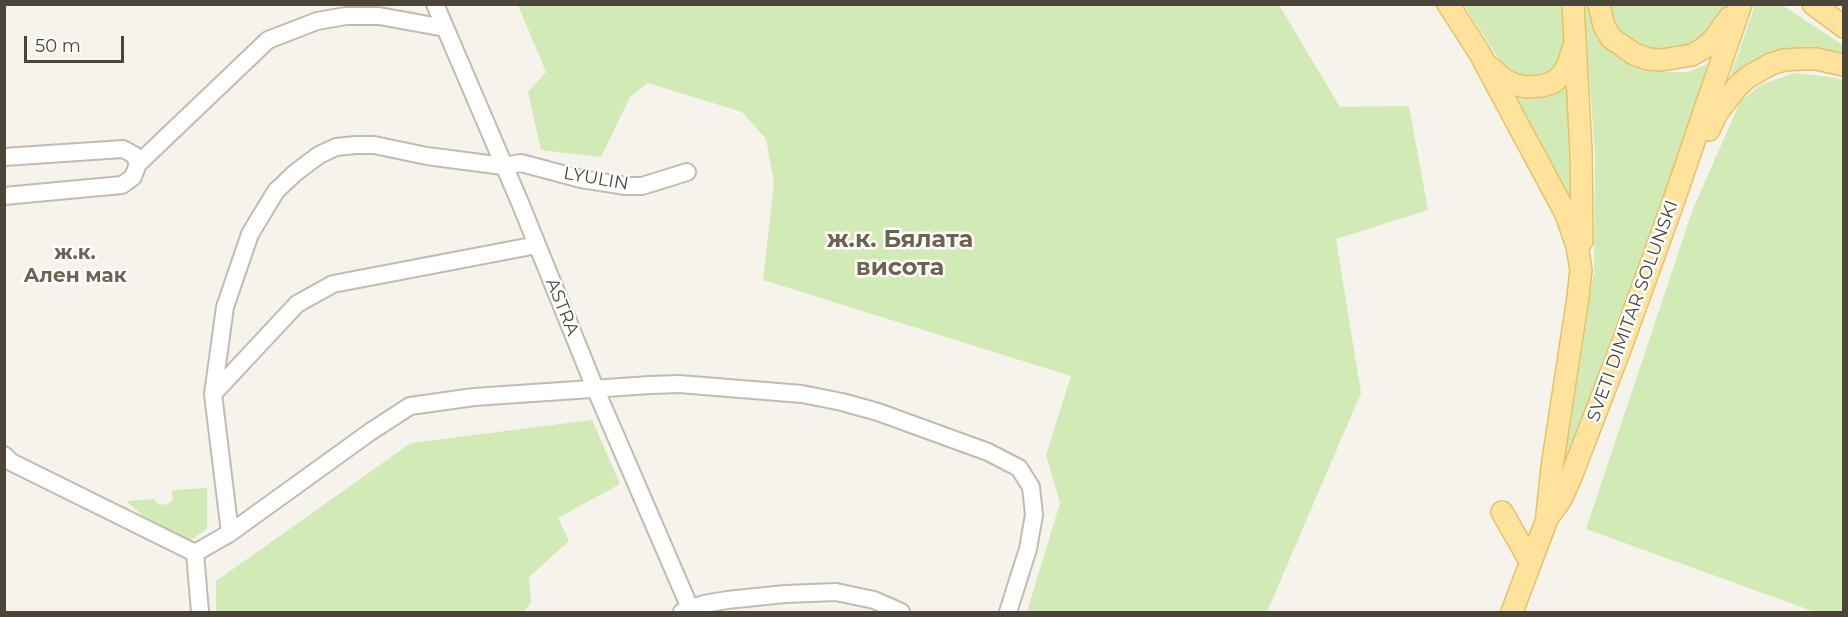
<!DOCTYPE html>
<html>
<head>
<meta charset="utf-8">
<style>
  body { margin:0 }
  #map { position:relative; width:1848px; height:617px; overflow:hidden; background:#f6f3ec; font-family:Montserrat,sans-serif }
  canvas { display:block }
  .frame { position:absolute; inset:0; border:6px solid #4b4439; pointer-events:none }
  .scale { position:absolute; left:24px; top:36px; width:100px; height:27px; box-sizing:border-box; border:3px solid #4b4439; border-top:0; padding-left:8px; font-size:18px; line-height:21px; white-space:nowrap; color:#4b4439; -webkit-text-stroke:4px #fff; paint-order:stroke }
</style>
</head>
<body>
<div id="map">
<canvas width="1848" height="617"></canvas>
<div class="frame"></div>
<div class="scale">50 m</div>
</div>
<script>
const c = document.querySelector('canvas').getContext('2d');
c.lineJoin = 'round';
function fill(path, color) { c.fillStyle = color; c.fill(path, 'evenodd'); }
const toPath = rows => new Path2D(rows.map(r => 'M' + r).join(''));
function trace(path, color, width, dash) { c.strokeStyle = color; c.lineWidth = width; c.lineCap = dash ? 'butt' : 'round'; c.setLineDash(dash || []); c.stroke(path); }
function label(font, color, halo, rows, align = 'center') {
  c.font = font + ' Montserrat,sans-serif'; c.lineWidth = 5; c.setLineDash([]); c.textBaseline = 'middle'; c.strokeStyle = halo; c.fillStyle = color; for (const [text, x, y, turn = 0] of rows) {
    c.save(); c.translate(x, y); c.rotate((+turn || 0) * Math.PI / 180); c.textAlign = isNaN(turn) ? turn : align; if (halo) c.strokeText(text, 0, 0); c.fillText(text, 0, 0); c.restore();
  }
}
const green = toPath([
  [518,5,1279,5,1340,107,1409,106,1428,210,1336,239,1361,393,1267,612,1027,612,1060,503,1046,455,1071,376,763,280,774,183,766,139,742,112,648,83,630,97,601,157,541,150,528,92,546,72],
  [1464,5,1566,5,1568,42,1556,68,1538,76,1517,75,1504,67],
  [1584,5,1593,5,1629,62,1661,72,1688,72,1707,64,1705,95,1678,171,1555,489,1569,433,1594,271,1595,154],
  [1608,5,1724,5,1718,24,1696,47,1666,55,1637,49,1615,30],
  [1755,5,1782,5,1843,45,1843,61,1809,54,1729,80],
  [1794,73,1831,77,1843,80,1843,612,1815,612,1586,529,1693,209,1740,102,1760,85],
  [1571,81,1572,208,1510,92],
  [592,420,620,484,558,518,569,541,529,577,531,603,523,612,216,612,216,581,411,443],
  [207,488,207,529,186,543,156,527,126,501,154,499,157,503,162,505,169,503,173,500,172,490]
]);
const minor = toPath([
  [435,4,521,205,595,388,690,608],
  [4,157,123,149,134,155,138,164,133,177,122,185,4,196],
  [138,164,268,40,317,21,346,16,379,16,445,28],
  [213,394,297,304,333,284,537,245],
  [4,455,11,462,195,553],
  [230,533,213,394,225,307,250,234,276,191,295,173,319,155,336,147,356,145,374,145,427,156,503,166,521,163,581,179,626,186,642,186,687,172],
  [195,553,230,533,370,432,410,406,474,397,650,385,679,384,802,394,842,402,878,412,988,452,1019,468,1031,487,1034,515,1028,549,1008,612],
  [195,553,200,612],
  [682,612,704,604,727,600,785,594,836,592,874,600,901,612]
]);
const major = toPath([
  [1448,4,1479,52,1566,214,1577,246,1581,270,1578,297,1552,467,1547,515],
  [1573,4,1581,151,1582,241],
  [1599,4,1604,26,1611,38,1634,54,1648,59,1662,60,1692,55,1704,48,1714,39,1730,17],
  [1813,4,1844,27],
  [1490,67,1503,79,1513,84,1526,87,1541,86,1552,83,1562,75,1568,65,1573,49],
  [1709,130,1717,113,1737,87,1748,77,1771,64,1784,60,1802,59,1816,59,1844,65],
  [1502,512,1530,561],
  [1512,612,1547,519,1561,499,1571,477,1621,347,1673,203,1741,4]
]);
const streetNames = [
  ["LYULIN",596,179,10],
  ["ASTRA",562,307,68],
  ["SVETI DIMITAR SOLUNSKI",1633,311,-70]
];
const neighbourhoodNames = [
  ["ж.к.",75,253],
  ["Ален мак",75,276]
];
const districtNames = [
  ["ж.к. Бялата",900,240],
  ["висота",900,268]
];
fill(green, '#d2eab5');
trace(minor, '#c2bbae', 20);
trace(major, '#e6c16a', 24);
trace(minor, '#fff', 16);
trace(major, '#ffe39c', 21);
label('18px', '#4b4439', '#fff', streetNames);
label('bold 20px', '#6e6250', '#fff', neighbourhoodNames);
label('bold 24px', '#6e6250', '#fff', districtNames);
</script>
</body>
</html>
